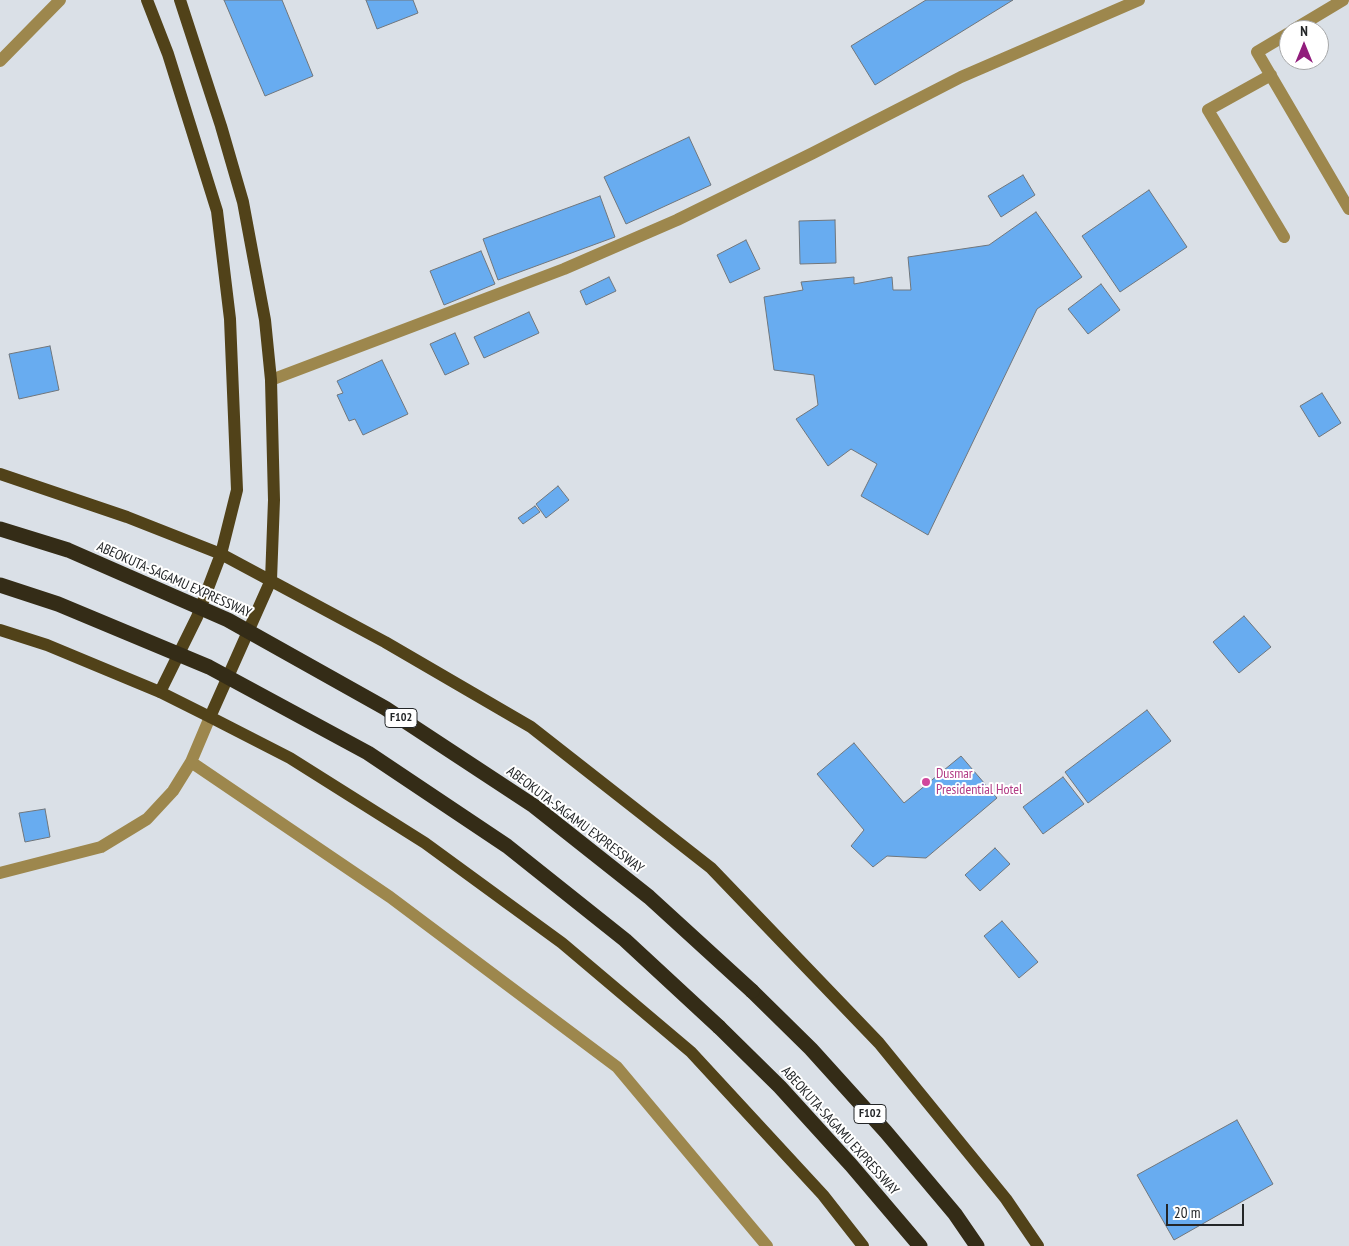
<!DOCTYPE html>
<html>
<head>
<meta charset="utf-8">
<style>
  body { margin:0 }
  #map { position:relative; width:1349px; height:1246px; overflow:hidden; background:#dae0e7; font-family:"PT Sans Narrow",sans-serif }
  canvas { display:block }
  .north { position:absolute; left:1279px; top:20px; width:50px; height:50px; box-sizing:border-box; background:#fff; border:1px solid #a7a8a9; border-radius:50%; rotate:0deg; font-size:14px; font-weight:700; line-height:20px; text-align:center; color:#232628 }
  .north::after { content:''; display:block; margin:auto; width:18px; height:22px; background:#911d7c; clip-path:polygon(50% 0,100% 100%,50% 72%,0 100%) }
  .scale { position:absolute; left:1166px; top:1204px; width:78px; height:22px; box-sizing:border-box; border:2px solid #232628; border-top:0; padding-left:6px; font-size:15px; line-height:18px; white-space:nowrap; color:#232628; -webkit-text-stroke:4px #fff; paint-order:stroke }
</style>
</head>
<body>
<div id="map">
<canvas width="1349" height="1246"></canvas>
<div class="north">N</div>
<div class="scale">20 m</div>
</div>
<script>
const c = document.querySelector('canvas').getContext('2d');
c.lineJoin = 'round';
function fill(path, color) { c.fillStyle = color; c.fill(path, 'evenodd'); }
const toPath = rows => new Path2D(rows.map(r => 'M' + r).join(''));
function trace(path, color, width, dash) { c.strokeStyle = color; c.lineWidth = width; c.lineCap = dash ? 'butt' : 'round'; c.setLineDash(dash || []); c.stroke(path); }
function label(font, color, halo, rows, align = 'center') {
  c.font = font + ' "PT Sans Narrow",sans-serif'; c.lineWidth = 4; c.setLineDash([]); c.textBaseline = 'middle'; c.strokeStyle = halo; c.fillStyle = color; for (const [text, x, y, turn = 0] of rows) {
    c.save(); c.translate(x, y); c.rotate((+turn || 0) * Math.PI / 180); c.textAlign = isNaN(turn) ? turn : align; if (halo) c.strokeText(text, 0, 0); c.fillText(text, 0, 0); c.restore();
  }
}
const building = toPath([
  [224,0,282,0,313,76,265,96,224,0],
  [366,0,413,0,418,13,377,29,366,0],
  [926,0,1013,0,875,85,851,46,926,0],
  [689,137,711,185,626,224,604,177,689,137],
  [1023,175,1035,195,1001,217,988,196,1023,175],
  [1149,190,1187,247,1120,292,1082,236,1149,190],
  [600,196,615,237,498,280,483,239,600,196],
  [1036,212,1082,277,1037,309,928,535,861,496,877,464,851,449,828,466,796,419,818,405,814,375,774,370,764,297,803,290,801,282,854,277,854,284,892,277,893,290,911,290,908,257,989,245,1036,212],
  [835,220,836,263,800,264,799,221,835,220],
  [746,240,760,269,730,283,717,255,746,240],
  [481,251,495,284,444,305,430,271,481,251],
  [609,277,616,291,586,305,580,291,609,277],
  [1101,284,1120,310,1088,334,1068,309,1101,284],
  [529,312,539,333,484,358,474,337,529,312],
  [455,333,469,364,445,375,430,344,455,333],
  [50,346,59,390,19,399,9,354,50,346],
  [382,360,408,414,363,435,355,419,349,421,337,395,343,393,337,381,382,360],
  [1322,393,1341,423,1319,437,1300,406,1322,393],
  [558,486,569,500,546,518,536,504,558,486],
  [535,506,540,512,523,524,518,518,535,506],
  [1244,616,1271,647,1239,673,1213,642,1244,616],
  [1147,710,1171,741,1088,803,1065,772,1147,710],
  [854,743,904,803,961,756,997,798,926,858,887,856,873,867,851,846,864,830,817,774,854,743],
  [1063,777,1084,804,1043,834,1023,807,1063,777],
  [45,809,50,837,25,842,19,813,45,809],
  [995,848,1010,864,980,891,965,875,995,848],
  [1002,921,1038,962,1019,978,984,936,1002,921],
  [1237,1120,1273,1184,1174,1240,1137,1175,1237,1120]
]);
const minor = toPath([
  [1293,30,1343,0],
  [1289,33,1257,52,1349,209],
  [0,61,60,0],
  [1271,75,1208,110,1284,237],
  [271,380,564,269,677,220,813,153,961,77,1139,0],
  [191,762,390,897,617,1067,767,1246],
  [0,873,101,847,147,819,173,791,191,762,210,717]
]);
const major = toPath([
  [147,0,168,54,217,211,230,319,237,490,221,554,197,617,160,692],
  [180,0,221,126,243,202,265,320,271,380,274,500,271,580,210,717],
  [0,474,127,517,221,554,385,642,531,727,711,868,879,1043,1006,1199,1038,1246],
  [0,630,47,645,160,692,210,717,290,758,425,843,562,943,691,1052,823,1195,863,1246]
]);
const highway = toPath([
  [752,991,811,1049,886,1132,955,1214,977,1246],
  [719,1027,780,1087,851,1165,920,1246]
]);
const highwayBridge = toPath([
  [0,529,68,550,228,620,385,708,534,806,649,897,752,991],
  [0,585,58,604,209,667,368,753,507,846,625,940,719,1027]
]);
const markers = [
  [926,782,5,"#d1479c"]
];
const shields = [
  [401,718,32],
  [870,1114,32]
];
const shieldNames = [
  ["F102",401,718],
  ["F102",870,1114]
];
const streetNames = [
  ["ABEOKUTA-SAGAMU EXPRESSWAY",174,580,24],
  ["ABEOKUTA-SAGAMU EXPRESSWAY",575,820,37],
  ["ABEOKUTA-SAGAMU EXPRESSWAY",840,1131,48]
];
const hotelNames = [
  ["Dusmar",936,774],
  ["Presidential Hotel",936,790]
];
fill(building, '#68acf0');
trace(building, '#70767c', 1);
trace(minor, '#9d874d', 12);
trace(major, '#514219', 12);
trace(highway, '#342c17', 15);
trace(highwayBridge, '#342c17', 15);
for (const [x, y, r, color] of markers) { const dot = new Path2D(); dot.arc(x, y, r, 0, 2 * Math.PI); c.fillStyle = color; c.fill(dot); trace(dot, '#fff', 2); }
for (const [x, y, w] of shields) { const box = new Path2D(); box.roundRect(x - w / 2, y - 9.5, w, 19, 4); c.fillStyle = '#fff'; c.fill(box); trace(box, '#232628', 1); }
label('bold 12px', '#232628', null, shieldNames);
label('14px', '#232628', '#fff', streetNames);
label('14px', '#b23c85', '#fff', hotelNames, 'left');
</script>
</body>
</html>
